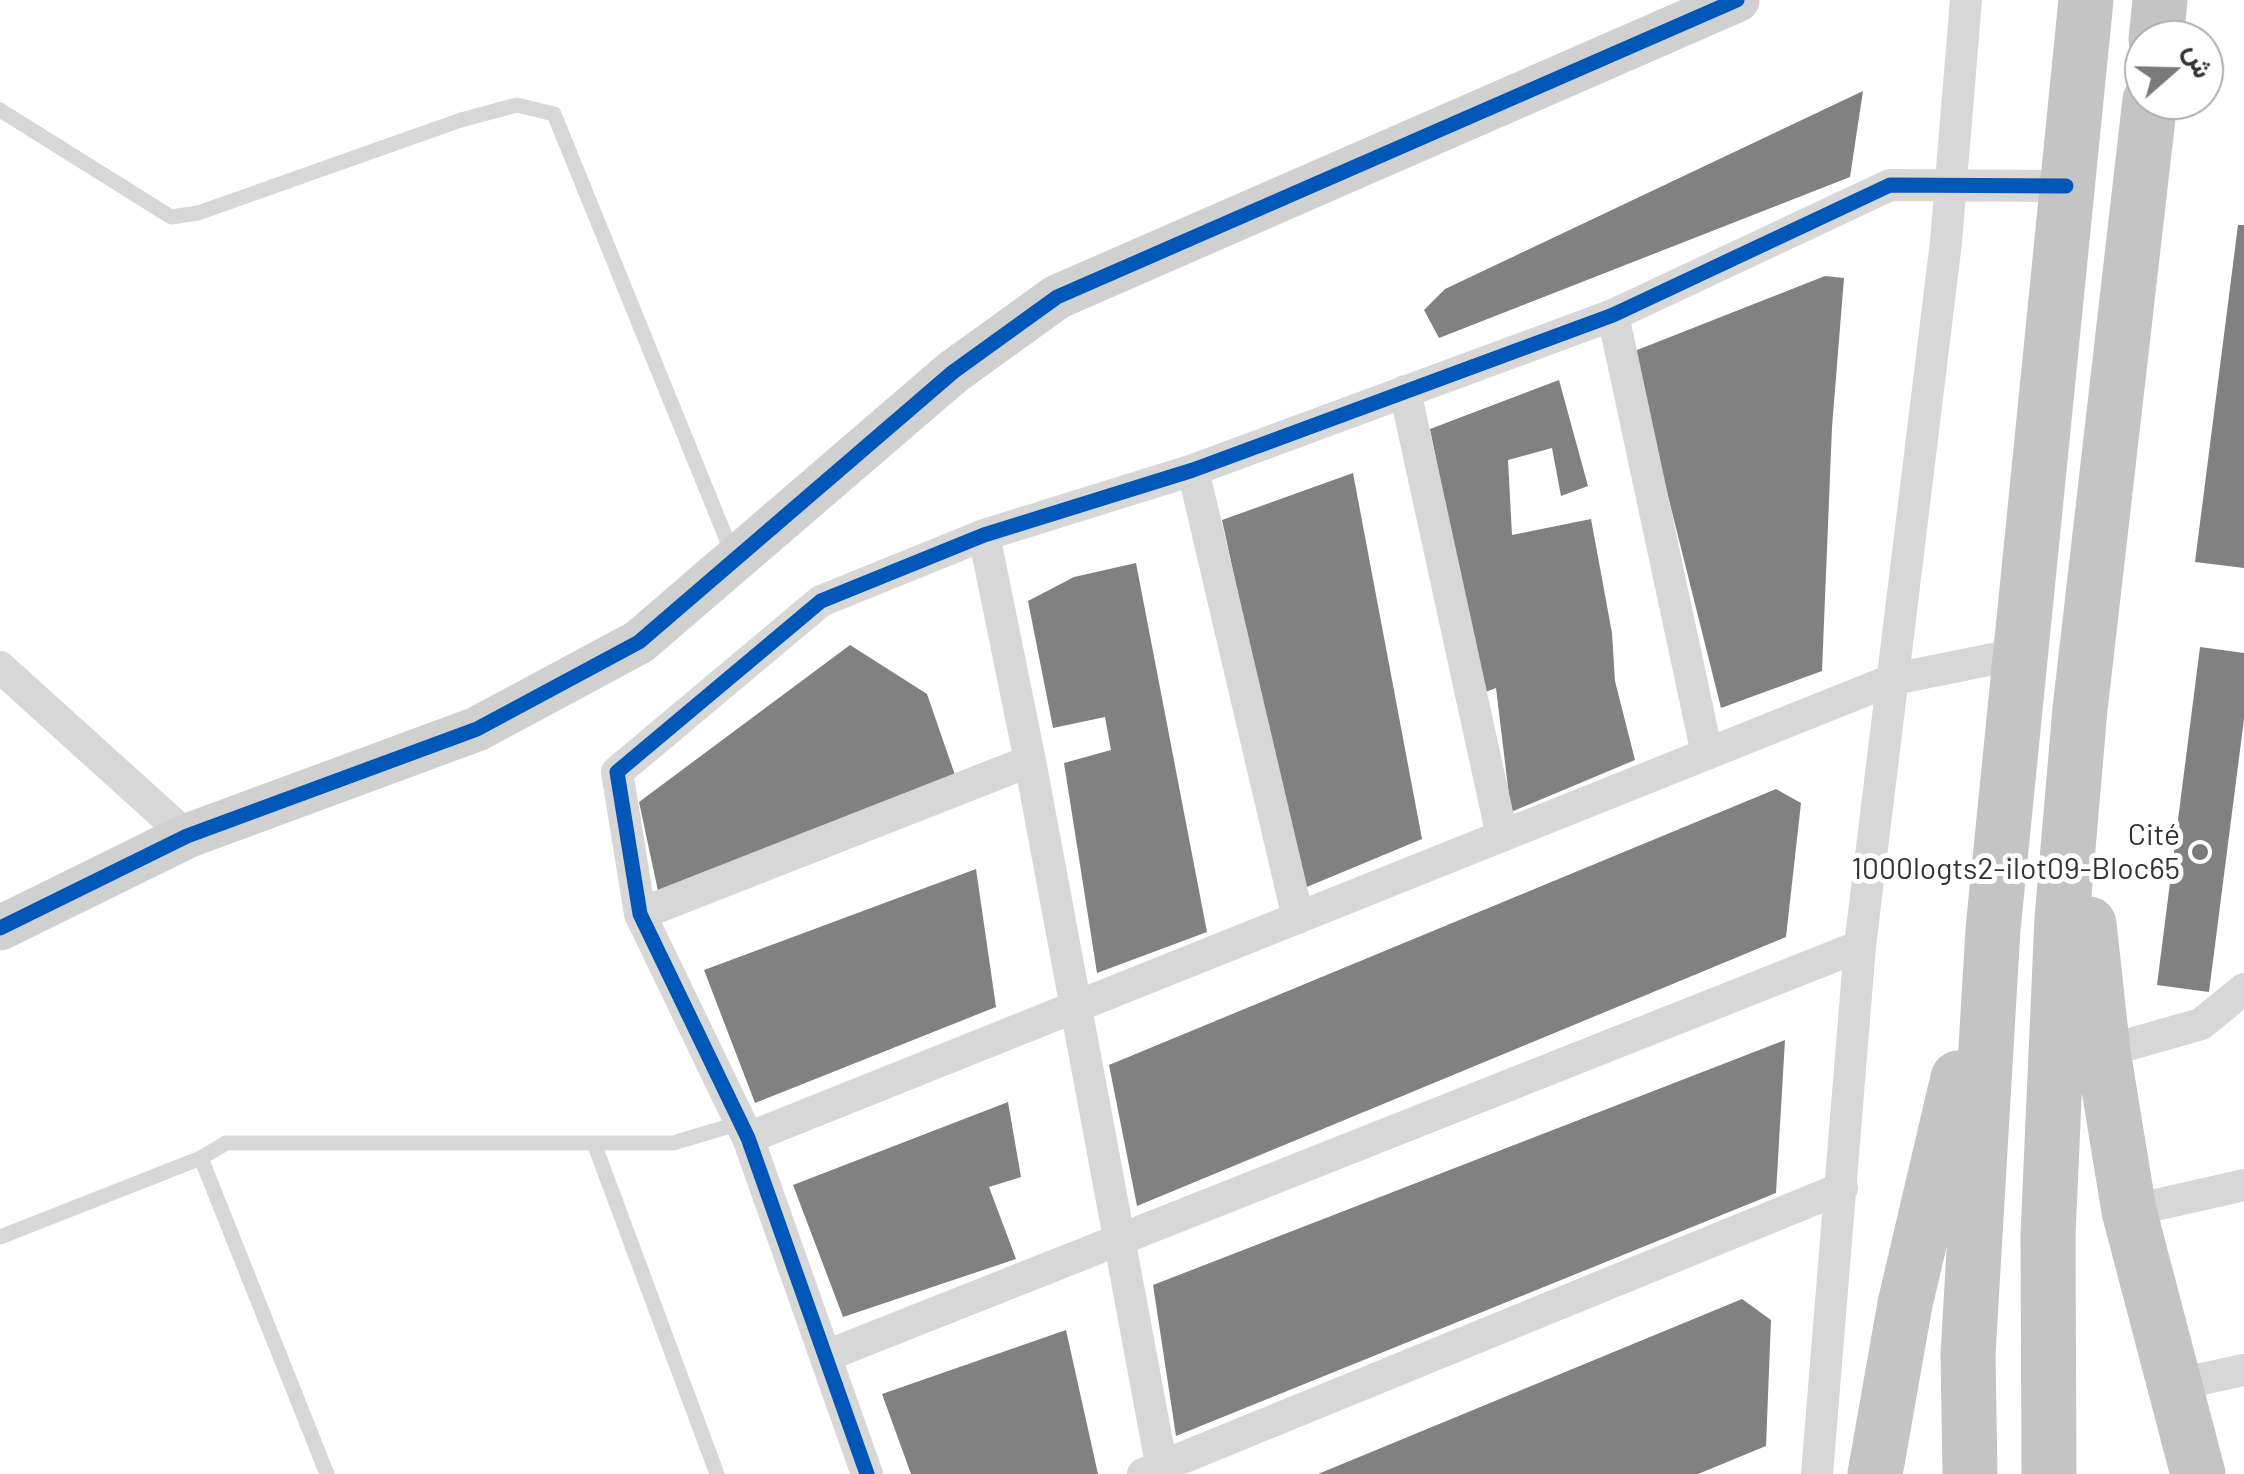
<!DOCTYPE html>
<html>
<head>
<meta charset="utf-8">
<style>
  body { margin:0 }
  #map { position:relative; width:2244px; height:1474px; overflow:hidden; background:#fff; font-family:Barlow,Vazirmatn,sans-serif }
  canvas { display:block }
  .north { position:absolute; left:2124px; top:20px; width:100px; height:100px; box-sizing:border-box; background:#fff; border:2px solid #adadad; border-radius:50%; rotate:70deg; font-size:28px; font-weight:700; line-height:40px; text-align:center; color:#333 }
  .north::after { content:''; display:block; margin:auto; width:35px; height:45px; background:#7a7a7a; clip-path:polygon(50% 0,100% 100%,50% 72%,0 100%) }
</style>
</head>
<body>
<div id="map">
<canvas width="2244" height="1474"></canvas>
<div class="north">ش</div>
</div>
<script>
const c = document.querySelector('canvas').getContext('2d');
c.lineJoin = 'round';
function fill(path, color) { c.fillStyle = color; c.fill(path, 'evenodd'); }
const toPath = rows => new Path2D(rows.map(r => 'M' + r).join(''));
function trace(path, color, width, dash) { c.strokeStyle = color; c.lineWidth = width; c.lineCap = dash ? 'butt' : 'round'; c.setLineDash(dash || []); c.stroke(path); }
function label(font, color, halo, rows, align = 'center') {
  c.font = font + ' Barlow,sans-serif'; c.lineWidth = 10; c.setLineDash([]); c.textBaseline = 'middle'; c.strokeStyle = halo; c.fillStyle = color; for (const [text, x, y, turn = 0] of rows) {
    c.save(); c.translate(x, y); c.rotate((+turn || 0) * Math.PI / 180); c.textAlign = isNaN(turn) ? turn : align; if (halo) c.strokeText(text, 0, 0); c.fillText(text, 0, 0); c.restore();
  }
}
const building = toPath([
  [1863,91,1850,177,1439,338,1424,310,1445,289],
  [2238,225,2244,225,2244,568,2195,562],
  [1825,276,1844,278,1832,427,1822,671,1721,708,1632,352],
  [1559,380,1588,486,1561,496,1552,448,1508,460,1512,535,1591,519,1612,633,1615,681,1635,760,1511,812,1496,688,1483,693,1430,429],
  [1353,473,1422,839,1302,889,1222,520],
  [1136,563,1207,932,1097,973,1064,763,1111,750,1105,717,1053,728,1028,601,1074,577],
  [850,645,927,694,956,778,658,891,639,802],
  [2200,647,2244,653,2244,719,2209,992,2157,985],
  [1776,789,1801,803,1786,937,1137,1206,1109,1065],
  [976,869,996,1007,755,1103,704,970],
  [1785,1040,1776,1193,1176,1436,1153,1285],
  [1008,1102,1021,1177,989,1187,1016,1259,843,1317,793,1185],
  [1742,1299,1771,1320,1766,1446,1698,1474,1318,1474],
  [1066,1330,1098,1474,911,1474,882,1394]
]);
const lane = toPath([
  [0,110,171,217,198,213,461,120,517,105,554,114,733,555],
  [595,1146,717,1474],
  [201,1158,226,1143,673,1143,740,1123],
  [0,1237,201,1158,327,1474]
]);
const street = toPath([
  [1613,315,1707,754],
  [1405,391,1502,836],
  [1193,470,1298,918],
  [984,535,1030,761,1163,1474],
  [0,667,187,836],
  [640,914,1030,761],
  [2103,1052,2201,1024,2244,989],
  [748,1138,1894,679,2018,654],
  [2129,1211,2244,1185],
  [826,1356,1860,946],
  [2174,1385,2244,1370],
  [867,1474,748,1138,640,914,617,772,821,601,984,535,1193,470,1613,315,1890,185,2066,186],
  [1143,1474,1842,1188],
  [1817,1474,1860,946,1946,242,1966,0]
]);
const secondary = toPath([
  [0,928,187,836,477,729,639,642,953,372,1057,297,1737,0]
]);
const highway = toPath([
  [2156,40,2160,0],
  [2089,924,2103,1052,2129,1211,2198,1474],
  [1875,1474,1905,1304,1958,1078],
  [1970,1474,1968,1354,1993,929,2086,0],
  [2049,1474,2048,1235,2062,918,2080,709,2150,100]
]);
const cycleway = toPath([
  [0,928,187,836,477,729,639,642,953,372,1057,297,1737,0],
  [867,1474,748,1138,640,914,617,772,821,601,984,535,1193,470,1613,315,1890,185,2066,186]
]);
const markers = [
  [2200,852,10,"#7a7a7a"]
];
const poiNames = [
  ["Cité",2180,835],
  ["1000logts2-ilot09-Bloc65",2180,869]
];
fill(building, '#818181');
trace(lane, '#d7d7d7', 15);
trace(street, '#d7d7d7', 32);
trace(secondary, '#d0d0d0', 45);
trace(highway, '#c4c4c4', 55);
trace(cycleway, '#0057b8', 15);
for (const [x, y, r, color] of markers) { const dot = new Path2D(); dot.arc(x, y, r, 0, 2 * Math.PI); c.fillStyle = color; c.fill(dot); trace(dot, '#fff', 4); }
label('30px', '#333', '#fff', poiNames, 'right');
</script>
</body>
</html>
